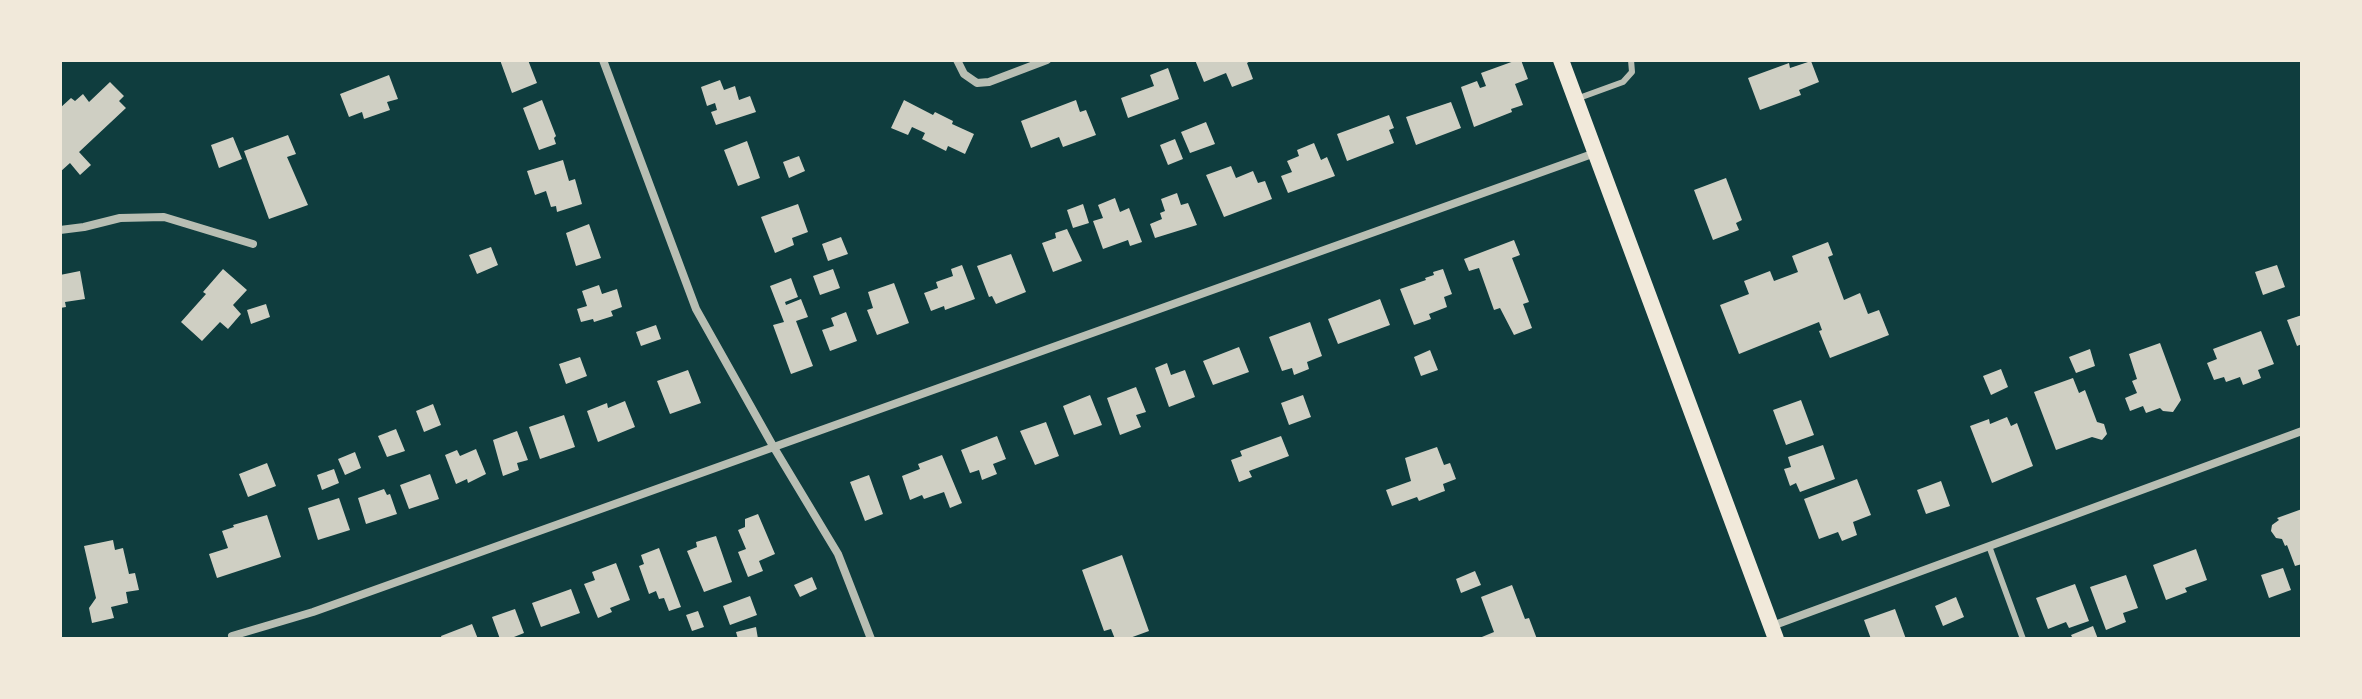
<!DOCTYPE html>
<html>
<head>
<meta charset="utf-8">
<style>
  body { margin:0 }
  #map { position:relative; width:2362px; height:699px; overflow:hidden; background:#0f3d3e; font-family:"Fira Sans Condensed",sans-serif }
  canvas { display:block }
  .frame { position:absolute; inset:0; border:62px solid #f1e9da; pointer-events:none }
</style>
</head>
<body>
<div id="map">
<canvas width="2362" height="699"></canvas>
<div class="frame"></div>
</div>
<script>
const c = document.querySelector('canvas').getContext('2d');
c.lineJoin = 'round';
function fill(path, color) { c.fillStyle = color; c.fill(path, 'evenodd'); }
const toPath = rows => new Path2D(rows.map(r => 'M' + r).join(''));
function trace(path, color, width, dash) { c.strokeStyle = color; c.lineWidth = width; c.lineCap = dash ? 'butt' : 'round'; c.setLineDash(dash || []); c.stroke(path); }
const building = toPath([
  [500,60,528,60,537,83,512,93],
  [1195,60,1252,60,1247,63,1253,79,1232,87,1226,73,1204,82],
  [1517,60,1521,60,1528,79,1515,84,1523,105,1511,109,1512,112,1474,127,1461,87,1477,81,1480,88,1486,86,1481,73],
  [1811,61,1819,82,1799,90,1801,95,1760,110,1748,78,1789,63,1790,68],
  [1168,68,1179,99,1128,118,1121,98,1154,86,1150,75],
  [389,75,398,99,387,102,390,110,364,119,362,112,349,117,340,94],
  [720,80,724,90,735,86,739,100,750,96,756,112,716,125,711,112,717,110,715,103,707,106,701,87],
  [110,82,124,96,119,101,126,108,79,152,91,165,80,175,70,163,60,172,60,108,71,98,75,101,83,94,89,102],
  [542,100,556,136,554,138,556,144,539,150,523,108],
  [904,100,933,115,935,112,953,121,952,124,974,134,965,154,948,146,946,151,922,139,925,133,912,127,908,135,891,128],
  [1076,100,1080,112,1086,110,1096,135,1063,147,1059,137,1031,148,1021,121],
  [1451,102,1461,128,1416,145,1406,117],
  [1389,115,1394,128,1389,130,1394,143,1347,161,1337,134],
  [1206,122,1215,144,1190,153,1181,132],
  [288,135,296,154,287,157,308,205,269,219,244,151],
  [233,137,242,159,219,168,211,145],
  [1175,139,1183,159,1168,165,1160,145],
  [747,141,760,178,738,186,724,150],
  [1314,143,1321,160,1327,157,1335,176,1288,193,1281,176,1292,172,1287,161,1299,156,1297,150],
  [799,156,805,171,789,178,783,162],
  [563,160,569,181,575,179,582,204,557,212,556,206,551,207,546,191,535,195,527,171],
  [1231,166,1236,178,1253,171,1258,183,1265,181,1272,199,1224,217,1206,175],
  [1726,178,1742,220,1736,223,1739,230,1713,240,1694,190],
  [1177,193,1181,205,1188,203,1197,225,1155,238,1150,224,1162,219,1160,213,1165,211,1161,199],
  [1115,198,1120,212,1129,208,1142,242,1130,246,1128,240,1103,249,1093,221,1103,218,1098,205],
  [798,204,808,232,792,238,794,245,775,253,761,217],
  [1083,204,1089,223,1073,228,1067,210],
  [589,224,601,258,576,266,566,233],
  [1067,229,1082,261,1053,272,1042,243,1056,238,1055,233],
  [841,237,848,254,828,261,822,244],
  [1514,240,1520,255,1512,258,1529,302,1523,304,1532,328,1514,335,1500,308,1494,310,1479,268,1469,271,1464,259],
  [1828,242,1833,255,1828,257,1844,300,1860,293,1868,314,1879,310,1889,335,1830,358,1819,331,1822,330,1819,322,1739,354,1720,305,1749,294,1744,281,1770,271,1774,281,1798,272,1792,256],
  [491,247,498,265,477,274,469,255],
  [1011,254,1026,292,996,304,992,296,989,297,977,266],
  [962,265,975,299,945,310,944,306,931,311,924,293,938,288,936,282,953,276,951,269],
  [2277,265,2285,287,2263,295,2255,272],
  [223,269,247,290,233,305,241,314,228,329,220,322,202,341,181,322,206,294,203,292],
  [833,269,840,288,820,295,813,276],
  [1443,269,1452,294,1444,297,1447,307,1429,314,1431,319,1414,325,1400,289,1426,280,1425,278,1434,275,1433,272],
  [80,271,85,299,65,302,66,307,60,308,60,275],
  [791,278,798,297,785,302,786,305,801,299,808,317,796,321,813,366,791,374,773,325,784,322,770,286],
  [894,283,909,323,877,335,867,310,873,308,868,292],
  [599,285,602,294,617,289,622,307,611,311,613,316,594,322,593,319,581,322,577,309,587,306,582,291],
  [1380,299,1390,325,1338,344,1328,319],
  [266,304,270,317,251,324,247,310],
  [846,312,857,341,830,351,822,330,834,326,831,318],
  [2302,315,2302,344,2297,346,2287,320],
  [1310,322,1322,356,1307,362,1309,369,1294,375,1292,368,1282,371,1269,337],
  [656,325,661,339,641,346,636,332],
  [2261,331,2274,364,2258,370,2261,378,2243,385,2240,377,2226,382,2224,377,2214,380,2207,363,2217,359,2213,349],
  [2160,343,2181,400,2173,412,2163,411,2160,408,2146,413,2143,406,2130,411,2125,398,2137,393,2132,381,2137,379,2129,354],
  [1239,347,1249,372,1213,385,1203,361],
  [2090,349,2095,366,2076,373,2069,357],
  [1430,350,1438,370,1421,376,1414,357],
  [580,357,587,376,566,384,559,364],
  [1167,363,1171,375,1185,370,1195,397,1169,407,1155,368],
  [2001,369,2008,387,1991,395,1983,376],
  [688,370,701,403,670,414,657,381],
  [2073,378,2079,393,2085,390,2097,422,2104,424,2107,434,2102,440,2092,437,2056,450,2034,392],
  [1136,387,1146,412,1136,415,1141,427,1120,435,1107,398],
  [1090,395,1102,425,1074,435,1063,406],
  [1303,395,1311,417,1289,425,1281,403],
  [1801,400,1814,435,1786,445,1773,410],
  [625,401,635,427,598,442,587,411,607,403,608,408],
  [433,404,441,425,424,432,416,411],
  [564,415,575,447,540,459,529,427],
  [2007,417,2011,426,2017,423,2033,466,1992,483,1970,426,1989,419,1990,424],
  [1046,422,1059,456,1035,465,1020,431],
  [396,429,405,451,387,457,378,436],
  [517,431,528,460,517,463,519,470,503,476,493,440],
  [997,436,1006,459,993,464,997,474,982,480,979,470,970,473,961,450],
  [1281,436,1289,456,1249,471,1252,477,1239,482,1231,460,1242,456,1240,451],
  [1823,445,1835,479,1800,492,1796,483,1790,486,1784,469,1791,467,1788,457],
  [1437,447,1444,465,1450,463,1456,479,1443,484,1445,491,1442,492,1419,501,1417,497,1392,506,1386,490,1411,481,1405,458],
  [476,449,486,474,468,483,467,479,456,484,445,455,457,450,460,456],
  [355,452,361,468,345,475,338,459],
  [942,455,962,503,950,508,944,492,924,499,922,495,910,500,902,476,920,469,918,464],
  [267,463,276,486,248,497,239,474],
  [334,469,339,483,322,490,317,475],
  [430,474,439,499,409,509,400,485],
  [869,475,883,514,865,521,850,482],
  [1857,479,1871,515,1853,522,1857,535,1842,541,1838,532,1819,539,1804,499],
  [1941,481,1950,506,1926,514,1917,490],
  [384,489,387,495,390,494,397,514,366,524,358,498],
  [339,498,350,530,318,540,308,508],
  [2302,509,2302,564,2295,566,2287,545,2285,546,2282,539,2276,538,2271,531,2272,525,2279,520,2277,518],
  [758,514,775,554,759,561,763,571,748,577,738,552,746,549,738,530,745,527,745,519],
  [267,515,281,557,217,578,209,554,228,548,222,531,234,527,233,525],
  [716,536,732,582,704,592,687,551,697,547,696,542],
  [113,540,115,550,123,548,129,574,135,573,139,590,126,592,128,603,111,607,114,618,92,623,89,608,96,598,84,546],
  [659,548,681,607,669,611,664,598,659,599,656,591,649,594,639,566,644,564,641,555],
  [2196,549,2207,580,2185,588,2187,592,2166,600,2153,565],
  [1122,555,1149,631,1127,639,1115,639,1111,629,1104,631,1082,570],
  [616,563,630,600,610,608,612,612,598,618,584,584,595,580,592,572],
  [2283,568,2291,590,2269,598,2261,575],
  [1475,571,1481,585,1461,593,1456,579],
  [2126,575,2138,608,2123,613,2126,622,2106,630,2090,587],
  [812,577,817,589,800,597,794,585],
  [2075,584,2089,621,2069,628,2066,622,2048,629,2036,598],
  [1512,585,1525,619,1529,618,1537,639,1477,639,1494,632,1481,597],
  [571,589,580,613,541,627,532,603],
  [750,596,757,615,730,625,723,606],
  [1956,597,1964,617,1943,626,1935,606],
  [515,609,524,633,509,639,500,639,492,617],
  [1895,609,1906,639,1871,639,1864,620],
  [698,611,704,627,692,631,686,615],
  [472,624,478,639,442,639,441,636],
  [2093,626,2098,639,2073,639,2071,635],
  [756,627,758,639,738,639,736,632]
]);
const service = toPath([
  [1579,98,1623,82,1632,72,1631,60],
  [1989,546,2023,639]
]);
const minor = toPath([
  [603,60,696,309,773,446,838,554,871,639],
  [957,60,964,74,977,83,989,82,1047,60],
  [60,230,84,227,120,218,164,217,253,244],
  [1772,626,2302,431],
  [232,636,313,612,1595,153]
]);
const secondary = toPath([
  [1561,60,1776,639]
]);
fill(building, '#cfcfc3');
trace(service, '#b8beb3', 6);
trace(minor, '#b8beb3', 8);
trace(secondary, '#f1e9da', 16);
</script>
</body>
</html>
